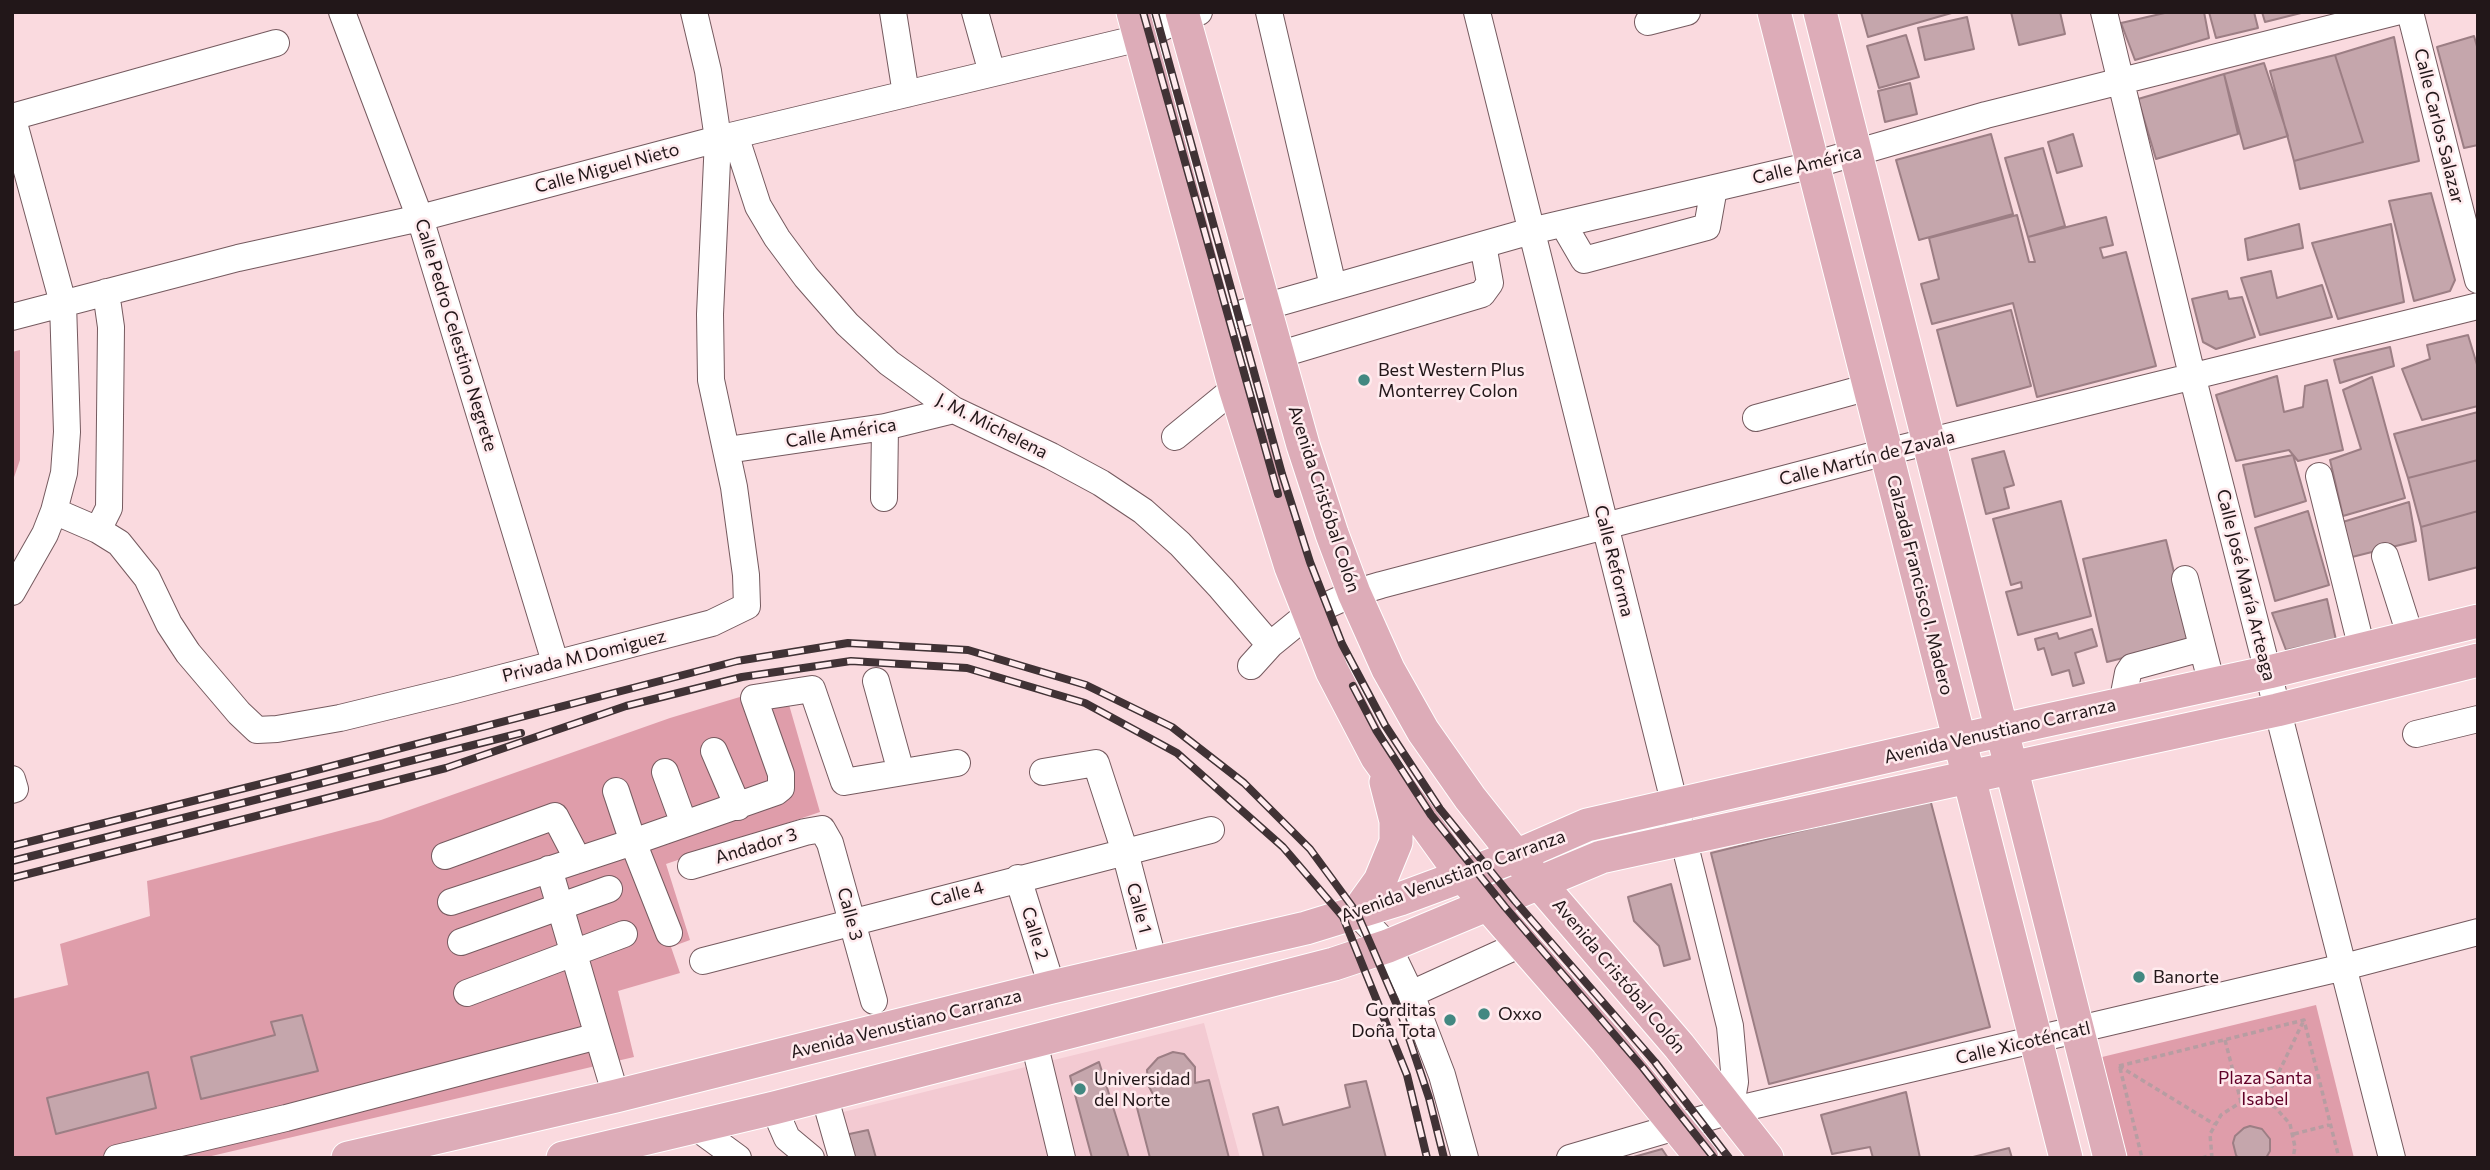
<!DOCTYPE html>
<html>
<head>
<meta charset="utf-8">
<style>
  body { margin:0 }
  #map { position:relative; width:2490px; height:1170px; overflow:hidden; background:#fadadf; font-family:Commissioner,sans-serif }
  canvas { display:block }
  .frame { position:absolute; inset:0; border:14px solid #221719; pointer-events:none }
</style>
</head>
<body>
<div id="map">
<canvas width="2490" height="1170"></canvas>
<div class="frame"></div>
</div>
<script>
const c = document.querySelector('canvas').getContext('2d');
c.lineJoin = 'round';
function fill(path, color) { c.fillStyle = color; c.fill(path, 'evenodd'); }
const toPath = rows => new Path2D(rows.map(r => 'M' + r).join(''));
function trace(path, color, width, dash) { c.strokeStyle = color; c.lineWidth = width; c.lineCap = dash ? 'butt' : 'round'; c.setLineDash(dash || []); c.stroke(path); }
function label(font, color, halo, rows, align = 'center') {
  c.font = font + ' Commissioner,sans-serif'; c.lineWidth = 5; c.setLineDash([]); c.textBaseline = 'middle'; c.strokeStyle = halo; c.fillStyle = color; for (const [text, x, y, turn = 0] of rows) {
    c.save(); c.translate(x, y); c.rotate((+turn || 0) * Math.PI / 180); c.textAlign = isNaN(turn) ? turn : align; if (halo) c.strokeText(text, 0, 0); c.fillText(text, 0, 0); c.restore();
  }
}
const built = toPath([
  [1204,1023,1240,1158,846,1158,835,1114]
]);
const green = toPath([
  [20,350,20,460,12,483,12,352],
  [783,684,820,812,666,864,690,940,671,947,680,973,618,991,634,1057,203,1158,12,1158,12,999,68,985,60,944,150,916,147,881,381,820,670,718],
  [2316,1005,2354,1158,2122,1158,2098,1058]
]);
const building = toPath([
  [1861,12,1955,12,1868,37,1861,12],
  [2011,12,2060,12,2065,34,2019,45,2011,12],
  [2169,12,2204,12,2209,38,2135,60,2121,23,2169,12],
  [2209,12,2254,12,2258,28,2216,38,2209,12],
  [2262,12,2301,12,2301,13,2265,22,2262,12],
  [1967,17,1974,49,1925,60,1918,28,1967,17],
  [1906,35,1919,77,1879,88,1867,46,1906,35],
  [2474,36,2478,50,2478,145,2464,148,2437,47,2474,36],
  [2394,37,2419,161,2300,189,2294,161,2363,142,2335,55,2394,37],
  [2335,55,2363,142,2294,161,2270,71,2335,55],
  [2264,63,2288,136,2244,149,2224,74,2264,63],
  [2224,74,2238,134,2156,159,2138,99,2224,74],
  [1910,83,1917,114,1885,122,1878,91,1910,83],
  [1991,134,2013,214,1919,240,1896,160,1991,134],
  [2073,134,2082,166,2057,173,2048,142,2073,134],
  [2043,148,2065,226,2028,237,2005,158,2043,148],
  [2431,193,2455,280,2450,291,2414,301,2389,201,2431,193],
  [2017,215,2029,262,2035,262,2028,237,2106,217,2113,245,2100,248,2103,258,2126,252,2156,366,2037,397,2013,303,1932,324,1921,284,1939,279,1929,238,2017,215],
  [2299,224,2303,248,2248,260,2245,239,2299,224],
  [2391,224,2404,302,2338,319,2312,243,2391,224],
  [2271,271,2277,298,2322,285,2332,317,2260,335,2241,278,2271,271],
  [2227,291,2229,299,2242,297,2255,337,2216,349,2203,342,2192,299,2227,291],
  [2011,310,2031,386,1957,406,1937,330,2011,310],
  [2468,335,2478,368,2478,406,2422,420,2402,369,2430,359,2427,345,2468,335],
  [2390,347,2394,366,2340,383,2334,360,2390,347],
  [2277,376,2284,412,2303,407,2305,386,2327,380,2343,450,2298,461,2289,450,2236,461,2216,395,2277,376],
  [2372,377,2405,498,2343,516,2330,460,2361,449,2343,390,2372,377],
  [2478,412,2478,460,2408,478,2394,434,2478,412],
  [2004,451,2014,485,2004,488,2009,508,1986,514,1972,459,2004,451],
  [2293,455,2306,501,2255,517,2243,465,2293,455],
  [2478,460,2478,511,2421,527,2408,478,2478,460],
  [2061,501,2091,616,2018,635,2006,592,2022,588,2021,582,2011,585,1993,519,2061,501],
  [2409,502,2416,541,2344,559,2336,524,2409,502],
  [2308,511,2329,585,2275,601,2255,528,2308,511],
  [2478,511,2478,567,2429,580,2421,527,2478,511],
  [2166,540,2191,641,2107,662,2083,559,2166,540],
  [2327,599,2336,640,2286,650,2272,613,2327,599],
  [2092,629,2097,646,2075,653,2084,683,2073,686,2069,670,2052,675,2044,648,2038,650,2035,639,2057,633,2059,639,2092,629],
  [1930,799,1990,1027,1769,1084,1711,853,1930,799],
  [1671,884,1690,959,1664,966,1659,946,1634,921,1628,897,1671,884],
  [302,1015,318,1071,201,1099,191,1057,275,1035,271,1022,302,1015],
  [1173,1052,1184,1054,1195,1067,1195,1083,1209,1080,1229,1158,1150,1158,1135,1100,1154,1096,1148,1085,1147,1070,1158,1058,1173,1052],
  [1099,1062,1129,1158,1092,1158,1070,1076,1099,1062],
  [148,1072,156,1108,56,1134,47,1098,148,1072],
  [1366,1081,1386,1158,1264,1158,1253,1114,1278,1107,1283,1125,1350,1107,1345,1085,1366,1081],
  [1906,1092,1920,1158,1873,1158,1870,1147,1832,1154,1821,1115,1906,1092],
  [2250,1126,2262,1129,2270,1139,2270,1151,2266,1158,2238,1158,2236,1155,2233,1143,2235,1136,2244,1128,2250,1126],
  [868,1130,876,1158,846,1158,840,1136,868,1130],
  [2009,1148,2012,1158,1969,1158,2009,1148],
  [1662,1149,1668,1158,1630,1158,1662,1149]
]);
const path = toPath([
  [2225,1040,2241,1102],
  [2119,1066,2304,1020,2339,1158],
  [2119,1066,2214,1124],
  [2120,1068,2142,1158],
  [2264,1103,2303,1022],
  [2294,1134,2329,1125],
  [2202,1158,2211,1155],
  [2212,1158,2210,1134,2221,1115,2241,1102,2253,1101,2275,1107,2290,1124,2295,1147,2293,1158]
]);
const minor = toPath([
  [342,12,420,218,555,662],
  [893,12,906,94],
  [975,12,992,73],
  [1269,12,1333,286],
  [1477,12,1730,1026,1735,1082,1730,1111],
  [2104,12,2192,375,2392,1158],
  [2410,12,2478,280],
  [1648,22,1687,12],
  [12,116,63,303,67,432,64,473,54,511,45,534,12,592],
  [12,117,276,43],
  [735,135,758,206,777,238,806,277,847,324,889,363,954,410,1051,456,1101,483,1143,511,1180,544,1221,588,1270,645],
  [1563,224,1584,260,1707,227,1714,188],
  [12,317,238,258,420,218,718,139,1140,38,1184,17,1199,12],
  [1218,320,1531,231,1813,165,1986,115,2396,12],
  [1278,355,1482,294,1490,283,1483,245],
  [1756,418,1869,387],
  [1175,437,1235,388],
  [727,450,885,427,954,410],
  [2319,476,2362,649],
  [884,498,885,427],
  [54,511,98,530,119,543,147,578,169,624,188,653,239,713,257,730,277,729,340,718,455,690,712,623,747,606,746,575,734,487,711,380,710,314,718,139,708,71,694,12],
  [98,530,109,508,111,327,106,292],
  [2385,556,2411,638],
  [2185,579,2212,685],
  [1251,666,1270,645,1308,614,1354,593,1381,585,1886,452,2478,306],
  [876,681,901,772],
  [2122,704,2128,673,2132,667,2202,648],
  [2416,734,2478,719],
  [714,751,738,807],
  [665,772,684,824],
  [1043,772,1096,763,1125,852,1154,963],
  [12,779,15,789,12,790],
  [616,791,633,842,669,933],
  [445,856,555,816,578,860],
  [691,866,805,832,822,829,830,843,874,1001],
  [549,869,598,1036],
  [1018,878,1052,987],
  [451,902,633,842,776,792,781,788,781,774,754,698,812,689,844,782,957,763],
  [1357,913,1388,946,1411,994,1442,1075,1465,1158],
  [461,942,609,889],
  [703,961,1211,830],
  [467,993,624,934],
  [1411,994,1521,944],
  [1034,1042,1062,1158],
  [824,1095,842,1158],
  [774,1108,787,1138,811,1158],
  [697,1128,738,1158],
  [117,1158,286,1118,598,1036,616,1096],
  [1570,1158,1730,1111,2344,967,2478,932]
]);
const major = toPath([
  [1133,12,1235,388,1291,567,1332,671,1377,757,1462,875,1607,1041,1702,1158],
  [1182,12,1303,445,1332,534,1354,593,1388,669,1423,731,1470,798,1516,856,1679,1046,1767,1158],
  [1774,12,2066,1158],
  [1820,12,2110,1158],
  [1357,913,1380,881,1396,842,1396,821,1386,782],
  [348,1158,616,1096,1052,987,1306,928,1400,899,1516,856,1587,825,2034,723,2269,672,2478,621],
  [563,1158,774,1108,1334,964,1388,946,1601,857,2277,710,2478,660]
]);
const rail = toPath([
  [1143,12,1278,494],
  [1155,12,1282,474,1310,562,1342,644,1385,725,1440,809,1515,901,1655,1062,1729,1158],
  [1353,686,1376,730,1431,815,1505,907,1643,1068,1714,1158],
  [12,846,301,774,737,661,848,643,968,650,1086,685,1172,727,1244,783,1310,849,1357,913,1374,952,1402,1017,1429,1098,1444,1158],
  [12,861,521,733],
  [12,878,446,768,626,706,742,677,851,661,967,668,1085,703,1177,753,1283,847,1343,917,1407,1075,1427,1158]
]);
const markers = [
  [1364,380,7,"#428881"],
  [2139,977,7,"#428881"],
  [1484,1014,7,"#428881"],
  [1450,1020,7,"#428881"],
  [1080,1089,7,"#428881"]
];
const streetNames = [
  ["Calle Carlos Salazar",2439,126,76],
  ["Calle América",1807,165,-14],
  ["Calle Miguel Nieto",607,168,-15],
  ["Calle Pedro Celestino Negrete",456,335,73],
  ["J. M. Michelena",992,426,27],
  ["Calle América",841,433,-9],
  ["Calle Martín de Zavala",1867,458,-14],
  ["Avenida Cristóbal Colón",1324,499,72],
  ["Calle Reforma",1614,561,76],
  ["Calzada Francisco I. Madero",1920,585,76],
  ["Calle José María Arteaga",2246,585,76],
  ["Privada M Domiguez",584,656,-14],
  ["Avenida Venustiano Carranza",2000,731,-13],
  ["Andador 3",756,846,-17],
  ["Avenida Venustiano Carranza",1453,876,-20],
  ["Calle 4",957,894,-15],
  ["Calle 1",1139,908,75],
  ["Calle 3",850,914,75],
  ["Calle 2",1035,933,73],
  ["Avenida Cristóbal Colón",1619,976,50],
  ["Avenida Venustiano Carranza",906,1024,-14],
  ["Calle Xicoténcatl",2023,1043,-13]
];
const poiNames = [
  ["Best Western Plus",1378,370],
  ["Monterrey Colon",1378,391],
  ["Banorte",2153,977],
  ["Gorditas",1436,1010,"right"],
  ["Doña Tota",1436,1031,"right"],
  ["Oxxo",1498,1014],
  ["Universidad",1094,1079],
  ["del Norte",1094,1100]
];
const parkNames = [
  ["Plaza Santa",2265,1078],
  ["Isabel",2265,1099]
];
fill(built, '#f3cad2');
fill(green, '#df9daa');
fill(building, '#c5a6ac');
trace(building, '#9c7e84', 2);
trace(minor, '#755a5f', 28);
trace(major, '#fff', 35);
trace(path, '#b79da2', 3.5, [5, 3.5]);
trace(minor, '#fff', 26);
trace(major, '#ddacb8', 33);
trace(rail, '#403235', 8);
trace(rail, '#ffebee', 5, [16]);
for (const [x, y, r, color] of markers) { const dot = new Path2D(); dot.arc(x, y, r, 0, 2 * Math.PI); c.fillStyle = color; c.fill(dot); trace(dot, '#ffebee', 2.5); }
label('18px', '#221719', '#ffebee', streetNames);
label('18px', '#221719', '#ffebee', poiNames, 'left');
label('18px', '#600128', '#ffebee', parkNames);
</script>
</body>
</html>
